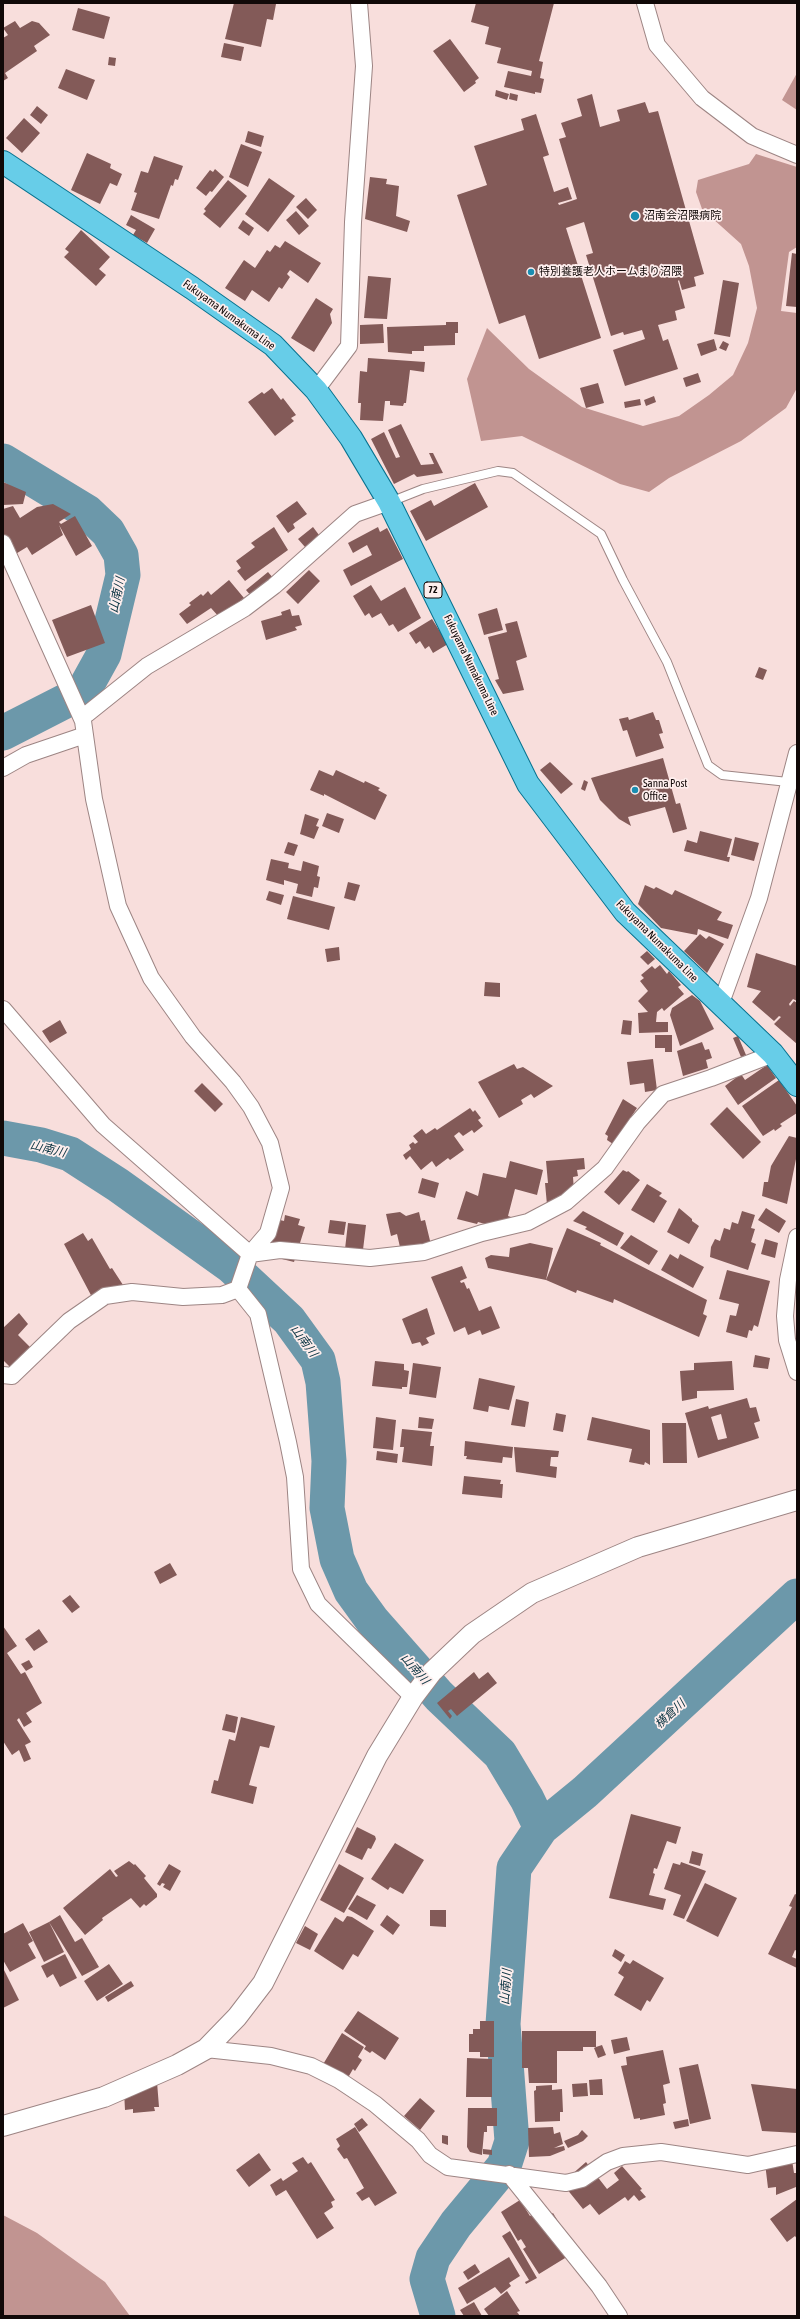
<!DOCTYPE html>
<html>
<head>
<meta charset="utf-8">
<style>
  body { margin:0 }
  #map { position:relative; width:800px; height:2319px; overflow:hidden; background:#f8dedc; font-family:"Asap Condensed",sans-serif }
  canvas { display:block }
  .frame { position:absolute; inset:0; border:4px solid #110908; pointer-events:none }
</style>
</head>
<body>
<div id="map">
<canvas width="800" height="2319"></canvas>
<div class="frame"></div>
</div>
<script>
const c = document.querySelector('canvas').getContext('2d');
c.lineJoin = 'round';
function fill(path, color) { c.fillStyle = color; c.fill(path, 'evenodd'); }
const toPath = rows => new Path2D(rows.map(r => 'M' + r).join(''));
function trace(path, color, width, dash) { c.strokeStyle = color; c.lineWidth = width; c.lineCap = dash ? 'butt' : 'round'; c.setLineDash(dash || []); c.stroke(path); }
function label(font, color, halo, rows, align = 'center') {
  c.font = font + ' "Asap Condensed","Noto Sans JP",sans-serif'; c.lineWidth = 3.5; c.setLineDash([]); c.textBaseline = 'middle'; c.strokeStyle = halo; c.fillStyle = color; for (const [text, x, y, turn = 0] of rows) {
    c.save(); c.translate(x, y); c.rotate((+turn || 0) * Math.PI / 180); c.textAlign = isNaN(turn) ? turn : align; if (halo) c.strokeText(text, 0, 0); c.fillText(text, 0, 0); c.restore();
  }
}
const forest = toPath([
  [797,73,797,110,782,100],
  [756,154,797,167,797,247,789,252,781,311,797,313,797,388,786,408,741,441,669,478,649,492,620,484,522,436,481,441,467,379,487,328,529,369,582,407,643,426,679,416,709,395,733,375,748,343,757,308,749,266,741,244,702,209,696,192,698,180,749,164],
  [3,2215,37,2233,105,2282,130,2316,3,2316]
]);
const river = toPath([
  [3,461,87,512,108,532,121,555,123,575,104,654,83,692,3,733],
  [3,1138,41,1145,70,1154,118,1185,231,1266,289,1320,318,1360,323,1382,329,1461,327,1508,337,1559,351,1591,372,1620,439,1696,500,1754,527,1799,541,1828],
  [438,2316,427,2279,433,2258,456,2224,504,2166,512,2141,503,2024,514,1868,541,1828,585,1792,797,1596]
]);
const building = toPath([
  [234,3,276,4,273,20,267,19,261,47,225,39],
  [476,3,554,3,539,61,543,62,540,78,544,79,541,93,535,92,535,94,504,87,508,71,531,76,532,71,497,63,501,48,485,44,489,27,471,22],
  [78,8,110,17,104,39,72,30],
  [15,21,20,28,32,21,39,23,50,35,34,46,37,51,5,73,8,78,3,81,3,38,8,35,3,28],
  [450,39,479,78,475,81,476,83,464,92,433,51],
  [224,43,244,47,241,61,221,57],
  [109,57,116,58,115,66,108,65],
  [66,69,95,80,87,100,58,88],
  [496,90,509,94,507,100,495,96],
  [510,93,518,95,517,101,509,99],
  [592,94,600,127,620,121,617,110,645,102,649,113,658,111,704,274,694,277,696,286,682,290,679,280,678,281,685,308,675,311,677,320,658,325,663,341,668,339,678,369,625,386,613,350,645,339,642,330,624,335,623,332,611,336,586,255,593,253,584,222,566,228,601,338,539,359,525,315,499,324,457,195,487,185,474,146,524,130,521,119,536,114,549,155,543,157,554,192,568,187,572,199,558,203,559,205,577,199,559,139,566,137,561,123,582,116,577,99],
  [37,106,48,115,41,124,30,115],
  [24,118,40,133,22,153,6,138],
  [248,131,264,136,261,147,245,142],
  [241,144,262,152,248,187,229,177],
  [87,153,111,164,110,168,122,174,117,186,110,183,100,204,71,190],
  [154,156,183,166,178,180,175,179,173,186,171,185,159,219,131,210,137,193,134,192,141,171,148,173],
  [215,169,224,177,212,192,210,191,206,196,196,188,210,170,213,172],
  [370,177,387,179,386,184,399,186,396,216,410,221,407,232,365,219],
  [269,178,295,196,268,232,245,214],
  [228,180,247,196,220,228,203,214,206,211,204,209],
  [306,198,317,210,308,219,296,207],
  [296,211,309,226,299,235,286,220],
  [131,215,155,229,147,243,133,235,136,230,126,225],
  [243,220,254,228,249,236,238,228],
  [81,230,110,257,99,269,106,275,96,286,64,257,69,252,65,249],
  [285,241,321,263,308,283,290,270,287,274,290,277,282,289,279,287,269,302,252,290,245,301,225,288,244,260,255,268,267,250,270,252,275,245,280,248],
  [792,253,797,254,797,307,786,306],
  [368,276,391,278,387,319,364,318],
  [723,280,739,283,730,337,714,334],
  [316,298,333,309,330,314,332,323,314,352,291,338],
  [446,322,458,322,458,333,455,333,455,345,424,346,424,351,412,351,412,354,388,352,387,327,446,325],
  [383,324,384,343,360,344,360,325],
  [714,339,717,350,701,356,697,344],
  [723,341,729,344,726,351,719,348],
  [368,358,425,362,424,372,410,370,406,403,404,403,403,406,390,405,390,401,385,401,383,421,360,420,361,403,358,403,360,371,367,372],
  [698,373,701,382,686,387,683,378],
  [598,383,604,403,586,408,580,388],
  [272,388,281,400,283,398,296,415,291,418,294,421,275,436,248,402,262,392,264,394],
  [654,396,656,402,646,406,644,400],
  [640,399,641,405,625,408,624,402],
  [401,424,421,465,434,464,429,453,433,453,443,473,417,477,414,474,394,484,371,439,384,432,396,458,400,457,388,430],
  [3,482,26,492,23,504,3,505],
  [475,483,488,507,426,541,410,511,431,500,434,506],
  [297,501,307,514,293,524,295,528,288,533,276,516],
  [53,504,71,514,59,522,61,524,75,516,92,546,76,556,59,525,63,535,32,555,27,547,9,558,3,549,3,509,13,506,20,518,37,507],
  [274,527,288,550,245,581,237,571,241,568,236,561,255,547,251,543],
  [313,527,319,535,305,547,298,539],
  [378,527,380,532,387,528,403,559,351,586,343,570,372,555,367,545,353,553,348,543],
  [309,570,320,581,298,604,286,592],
  [268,572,274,579,252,597,246,590],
  [229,580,244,598,224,615,219,617,211,608,187,624,179,614,191,605,189,603,201,594,203,596,208,591,211,595],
  [371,585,381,601,405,587,421,618,398,632,393,624,389,626,381,613,372,618,369,613,365,616,353,596],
  [91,605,105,643,67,657,52,620],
  [497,608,503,630,484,635,478,614],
  [290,609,292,616,299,615,302,625,295,627,297,630,266,640,261,621,282,615,281,612],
  [432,619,448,644,433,653,429,646,425,649,420,641,416,644,409,633],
  [517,621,527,657,516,661,524,690,503,694,495,680,499,679,488,637,507,632,505,624],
  [759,667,767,670,763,680,755,677],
  [653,712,656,720,659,720,663,733,659,734,664,748,636,757,627,730,623,731,619,719,628,717,629,720],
  [663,758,676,804,680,803,687,829,673,833,665,807,628,817,631,826,619,819,600,800,591,778],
  [550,762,573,784,561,794,540,770],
  [319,770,333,776,336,770,364,783,365,781,380,788,378,790,387,795,375,820,324,794,324,796,310,790],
  [584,780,588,782,585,791,581,789],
  [327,813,344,819,339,833,322,826],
  [305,814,319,819,316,826,319,827,314,839,300,834],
  [700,831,732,839,727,857,730,857,729,862,684,851,687,840,697,843],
  [735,837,759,843,754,861,731,855],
  [288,842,298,845,294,856,284,853],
  [271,859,289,863,288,868,301,871,303,861,319,866,317,876,320,877,318,888,314,887,312,897,296,893,298,884,284,880,284,885,266,880],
  [348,882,360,885,355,901,344,898],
  [645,885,654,889,656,887,672,895,675,890,722,912,717,920,733,925,728,939,698,929,697,935,661,928,638,904],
  [269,891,284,895,281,905,266,900],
  [293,896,335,907,329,930,287,919],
  [700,934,706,939,709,936,724,944,707,973,684,951],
  [339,947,340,960,327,962,325,949],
  [647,951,655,959,648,965,640,957],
  [756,953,797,966,797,1001,793,999,789,1004,790,1006,794,1001,797,1003,797,1044,774,1024,781,1017,779,1016,774,1021,752,1002,761,991,747,987],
  [660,965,667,974,669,971,681,985,678,987,684,994,664,1011,662,1008,657,1012,656,1022,668,1022,668,1032,639,1033,638,1013,648,1012,638,1001,648,991,640,981,644,978,641,975,652,966,655,969],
  [485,982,500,983,500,997,484,996],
  [692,995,700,1001,714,1029,680,1046,670,1015,672,1008],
  [60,1020,67,1033,50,1043,42,1031],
  [623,1020,632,1021,631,1035,621,1034],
  [655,1035,672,1035,672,1052,665,1052,665,1048,655,1048],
  [738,1036,746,1055,741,1057,733,1038],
  [702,1042,705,1050,709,1049,712,1058,706,1060,708,1068,683,1076,677,1051],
  [653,1059,657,1090,645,1092,644,1083,630,1085,627,1062],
  [514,1064,517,1069,523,1067,553,1086,534,1098,531,1094,521,1100,523,1104,499,1118,478,1082],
  [767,1065,776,1078,738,1105,725,1086,741,1074,745,1080],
  [779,1080,797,1106,797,1113,780,1124,782,1126,775,1131,774,1129,763,1136,742,1106],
  [202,1083,223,1104,215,1112,194,1091],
  [623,1099,637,1108,613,1144,607,1140,608,1136,605,1134],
  [727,1107,761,1142,743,1159,710,1124],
  [470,1108,473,1112,475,1110,481,1118,478,1120,483,1126,474,1133,472,1130,463,1136,459,1132,454,1136,464,1150,450,1160,448,1158,436,1167,432,1161,421,1170,410,1156,406,1160,403,1155,411,1149,409,1145,413,1142,415,1144,418,1142,413,1136,422,1129,426,1134,435,1128,437,1130],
  [789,1136,797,1138,797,1154,787,1204,762,1196,764,1182,768,1182,771,1166],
  [584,1158,585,1169,577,1170,578,1176,573,1177,574,1191,565,1192,566,1199,547,1205,545,1183,548,1183,546,1161],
  [510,1161,543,1170,537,1195,515,1189,508,1216,514,1218,485,1225,485,1224,478,1222,477,1224,457,1219,466,1191,478,1196,483,1173,506,1178],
  [623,1170,627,1172,628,1171,640,1180,619,1205,604,1192],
  [422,1178,439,1183,435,1198,418,1193],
  [647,1184,662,1193,659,1196,667,1201,654,1223,631,1210],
  [679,1208,692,1219,692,1221,699,1226,689,1244,667,1232],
  [766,1208,786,1221,779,1233,758,1220],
  [583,1211,624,1233,617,1246,585,1229,587,1227,573,1221],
  [742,1211,755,1215,751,1228,755,1229,751,1242,756,1244,748,1270,710,1257,711,1247,715,1239,720,1241,724,1228,730,1230,732,1222,738,1224],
  [400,1212,406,1216,419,1212,421,1221,425,1220,433,1253,408,1262,407,1255,402,1256,397,1234,391,1236,386,1214],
  [285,1215,300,1219,298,1225,305,1227,294,1262,266,1255,276,1219,284,1221],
  [330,1220,346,1222,344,1235,328,1233],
  [348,1223,366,1225,362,1258,345,1249],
  [567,1228,601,1243,600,1245,707,1300,703,1314,707,1316,699,1337,614,1299,613,1303,577,1290,576,1293,546,1280,488,1268,485,1258,491,1255,509,1257,510,1248,530,1243,553,1248,546,1280],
  [83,1233,88,1241,92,1238,110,1269,112,1268,123,1285,135,1293,93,1299,64,1244],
  [631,1235,658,1251,649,1265,620,1248],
  [765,1239,778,1243,775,1258,761,1254],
  [670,1254,678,1259,680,1254,704,1267,693,1288,661,1270],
  [462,1266,467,1278,460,1281,461,1283,464,1282,467,1289,469,1288,479,1311,491,1306,500,1328,482,1335,480,1330,468,1335,465,1327,454,1332,431,1277],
  [727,1270,770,1281,758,1327,754,1325,752,1331,749,1330,747,1338,726,1332,730,1315,736,1316,739,1304,719,1299],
  [427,1308,435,1334,426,1338,429,1343,422,1346,420,1342,412,1344,402,1319],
  [19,1313,28,1324,18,1335,31,1348,11,1368,3,1360,3,1328],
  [755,1355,770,1358,768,1369,753,1367],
  [375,1361,404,1364,404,1370,409,1371,407,1387,402,1387,402,1389,372,1386],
  [732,1361,734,1390,697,1391,697,1398,682,1401,680,1371,694,1370,694,1363],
  [413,1363,441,1367,436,1398,409,1394],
  [479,1378,515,1386,509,1410,489,1406,488,1412,473,1409],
  [747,1398,750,1408,756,1407,760,1421,754,1423,759,1438,698,1458,685,1413,708,1406,709,1409],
  [721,1414,727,1438,718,1440,711,1417],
  [516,1399,529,1402,525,1427,511,1425],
  [556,1413,566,1415,563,1432,553,1430],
  [376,1417,396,1420,393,1450,373,1448],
  [419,1417,434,1419,432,1429,418,1428],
  [592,1417,650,1430,650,1465,645,1462,644,1465,629,1462,632,1449,587,1440],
  [662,1423,686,1423,687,1463,663,1463],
  [402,1429,432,1432,430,1446,434,1446,432,1466,402,1462,404,1447,400,1447],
  [465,1441,513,1447,512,1458,503,1457,502,1463,466,1459,467,1456,464,1456],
  [514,1447,559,1451,558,1457,551,1457,550,1466,557,1467,556,1478,516,1472],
  [377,1451,398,1454,397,1463,376,1460],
  [464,1476,501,1480,500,1484,503,1484,502,1498,462,1494],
  [170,1563,177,1575,160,1584,154,1572],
  [70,1595,80,1607,72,1613,62,1601],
  [3,1626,17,1646,7,1653,21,1674,25,1672,42,1703,26,1713,32,1722,24,1727,19,1718,17,1720,31,1742,25,1745,31,1759,24,1762,19,1750,12,1755,3,1741],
  [39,1629,48,1642,34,1651,25,1639],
  [29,1660,33,1667,26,1671,21,1664],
  [474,1672,479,1679,488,1672,497,1683,457,1716,451,1709,448,1711,452,1716,450,1719,437,1703],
  [226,1714,238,1717,235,1733,222,1730],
  [241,1717,275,1726,269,1748,260,1746,249,1785,257,1787,253,1804,211,1793,214,1780,218,1781,229,1739,235,1741],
  [631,1814,681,1827,676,1844,667,1841,657,1869,654,1868,653,1873,655,1874,649,1895,666,1899,663,1910,609,1898],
  [357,1827,375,1836,376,1839,371,1849,368,1848,362,1860,345,1852],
  [395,1843,424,1860,403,1894,390,1887,388,1890,371,1879],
  [692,1851,703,1854,700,1866,689,1863],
  [129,1861,134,1865,135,1864,146,1876,144,1878,157,1894,157,1897,146,1906,144,1904,140,1908,131,1898,102,1918,103,1920,85,1935,63,1908,110,1869,116,1877,118,1876,114,1871],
  [681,1862,706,1871,684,1919,673,1915,681,1895,664,1889,673,1863,680,1865],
  [169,1864,181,1871,170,1891,163,1887,165,1884,162,1883,160,1886,157,1884],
  [339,1864,364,1878,344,1913,320,1900],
  [705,1883,737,1898,718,1937,686,1921],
  [795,1894,797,1895,797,1951,795,1950,792,1957,797,1959,797,1968,768,1954,792,1907,789,1906],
  [357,1895,376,1905,367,1920,348,1909],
  [430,1910,446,1910,446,1927,430,1926],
  [60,1915,75,1942,82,1938,99,1967,82,1976,49,1922],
  [387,1915,400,1925,393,1935,380,1925],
  [347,1916,352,1917,374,1931,358,1957,353,1954,343,1970,314,1951,335,1917,343,1922],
  [49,1922,64,1952,44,1962,29,1932],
  [23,1923,33,1941,28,1944,36,1958,10,1972,3,1960,3,1934],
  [305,1926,318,1934,310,1950,296,1943],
  [615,1949,625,1955,621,1962,612,1956],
  [65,1954,77,1978,60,1987,53,1974,47,1978,41,1966],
  [633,1960,664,1978,650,2002,647,2000,641,2011,614,1995,624,1977,618,1973,625,1961,630,1964],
  [109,1964,123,1984,97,2001,84,1981],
  [3,1968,19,2000,3,2008],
  [131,1981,134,1986,108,2002,105,1997],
  [358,2011,399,2038,385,2060,372,2051,370,2053,364,2049,366,2046,344,2031],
  [480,2021,494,2021,494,2057,480,2057,480,2052,469,2052,469,2034,473,2034,473,2029,480,2029],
  [522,2031,596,2031,596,2047,602,2045,606,2055,598,2058,594,2048,596,2047,583,2047,583,2051,557,2051,557,2083,529,2083,528,2068,522,2068],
  [342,2033,364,2047,358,2057,362,2060,355,2071,353,2069,346,2081,322,2066],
  [627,2037,630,2050,614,2054,611,2040],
  [663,2050,670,2083,663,2085,666,2103,663,2104,665,2115,640,2120,640,2118,634,2119,621,2066,627,2065,626,2057],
  [467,2058,492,2059,492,2097,466,2097],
  [698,2064,711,2119,690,2124,679,2068],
  [602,2079,603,2095,590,2095,589,2080],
  [157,2082,159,2107,154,2107,155,2111,133,2113,133,2109,125,2110,124,2091],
  [587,2083,588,2096,573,2097,572,2084],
  [751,2084,797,2089,797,2133,762,2131],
  [552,2085,552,2090,562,2089,563,2112,560,2112,560,2121,535,2122,534,2091,536,2090,536,2086],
  [420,2098,435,2111,420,2130,404,2116],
  [468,2108,497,2108,497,2126,487,2126,487,2132,484,2132,482,2155,470,2152,467,2147],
  [362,2118,368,2125,359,2132,354,2124],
  [688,2119,689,2126,675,2129,673,2122],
  [355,2127,397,2193,375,2206,369,2197,362,2201,356,2193,364,2188,347,2158,344,2159,337,2149,340,2146,336,2139],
  [553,2127,554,2134,560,2132,563,2144,554,2148,564,2146,565,2150,550,2156,529,2157,528,2128],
  [582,2130,588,2136,583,2141,568,2148,564,2141,578,2135],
  [442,2135,448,2136,448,2145,442,2143],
  [483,2149,492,2150,492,2155,483,2154],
  [259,2153,271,2170,249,2187,236,2170],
  [303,2157,308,2164,311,2162,335,2200,331,2202,333,2207,324,2213,334,2228,317,2239,286,2190,276,2196,270,2185,281,2178,283,2181,298,2171,292,2163],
  [792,2160,794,2173,797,2173,796,2187,776,2195,776,2187,768,2188,765,2163],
  [586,2162,607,2189,619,2180,614,2173,622,2166,642,2189,640,2190,646,2197,639,2201,634,2195,628,2201,625,2197,599,2215,590,2204,583,2209,562,2183],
  [797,2199,797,2239,795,2236,787,2242,770,2219],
  [520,2200,530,2216,537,2211,542,2220,553,2213,564,2231,570,2255,539,2274,523,2249,526,2247,521,2239,518,2241,501,2212],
  [510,2231,537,2278,526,2284,525,2282,529,2280,502,2236],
  [509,2257,520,2276,509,2283,511,2286,501,2294,495,2287,467,2304,458,2288],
  [475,2264,480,2272,468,2280,463,2272],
  [507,2291,520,2311,517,2312,520,2316,489,2316,484,2309],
  [474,2302,482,2316,464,2316,460,2310]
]);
const service = toPath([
  [390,502,423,489,498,471,513,473,601,534,623,580,667,662,708,765,722,775,788,782]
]);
const minor = toPath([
  [645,3,657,45,702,98,752,136,797,155],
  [316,390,349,346,353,222,364,66,359,3],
  [3,543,83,721,94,799,118,906,151,978,193,1037,233,1082,251,1107,270,1143,281,1188,268,1233,250,1254,238,1289],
  [81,715,87,714,147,666,245,608,274,586,355,514,389,502],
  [3,768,26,755,85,735],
  [721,1003,759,898,797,753],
  [3,1009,103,1125,250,1254,280,1250,370,1258,424,1252,482,1233,528,1222,566,1202,605,1168,637,1123,663,1094,711,1078,773,1054],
  [797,1237,788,1280,785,1316,787,1340,797,1372],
  [238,1289,258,1314,288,1442,295,1477,301,1569,318,1604,413,1697],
  [3,1375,12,1376,69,1321,105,1296,132,1292,183,1297,222,1295,238,1289],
  [206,2049,271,2056,311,2066,339,2080,375,2104,418,2140,430,2155,448,2167,566,2183,582,2179,607,2162,623,2156,661,2152,748,2165,797,2154],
  [509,2174,599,2286,619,2316]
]);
const tertiary = toPath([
  [3,2126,104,2097,177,2065,206,2049,237,2017,263,1983,377,1756,413,1697,432,1672,472,1634,532,1593,638,1547,797,1500]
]);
const primary = toPath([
  [3,162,192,288,273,345,316,390,351,438,389,502,528,784,625,912,773,1054,797,1085]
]);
const markers = [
  [635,216,5,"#1a8db1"],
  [531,272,4,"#1a8db1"],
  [635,790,4,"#1a8db1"]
];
const shields = [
  [433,590,18]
];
const shieldNames = [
  ["72",433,590]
];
const poiNames = [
  ["沼南会沼隈病院",644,216],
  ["特別養護老人ホームまり沼隈",539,272],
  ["Sanna Post",643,784],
  ["Office",643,797]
];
const streetNames = [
  ["Fukuyama Numakuma Line",229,315,36],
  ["Fukuyama Numakuma Line",471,665,64],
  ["Fukuyama Numakuma Line",657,941,45]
];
const waterNames = [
  ["山南川",117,595,-78],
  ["山南川",48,1149,14],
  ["山南川",304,1341,54],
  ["山南川",415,1669,49],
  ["横倉川",670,1714,-43],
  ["山南川",506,1987,-86]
];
fill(forest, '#c19491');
trace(river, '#6c98aa', 35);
fill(building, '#835a58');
trace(service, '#9d8584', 10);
trace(minor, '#9d8584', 18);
trace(tertiary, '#9d8584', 22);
trace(primary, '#07728f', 24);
trace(service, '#fff', 8);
trace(minor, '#fff', 16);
trace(tertiary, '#fff', 20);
trace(primary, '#67cde8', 22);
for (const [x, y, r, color] of markers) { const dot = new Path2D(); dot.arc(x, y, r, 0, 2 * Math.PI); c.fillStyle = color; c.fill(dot); trace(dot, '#feeeed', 1.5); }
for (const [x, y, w] of shields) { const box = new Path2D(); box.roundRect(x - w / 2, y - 8, w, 16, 3); c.fillStyle = '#feeeed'; c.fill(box); trace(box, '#110908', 1); }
label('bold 10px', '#110908', null, shieldNames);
label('11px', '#110908', '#feeeed', poiNames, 'left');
label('11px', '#110908', '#feeeed', streetNames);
label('italic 12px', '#083240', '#feeeed', waterNames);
</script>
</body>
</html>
